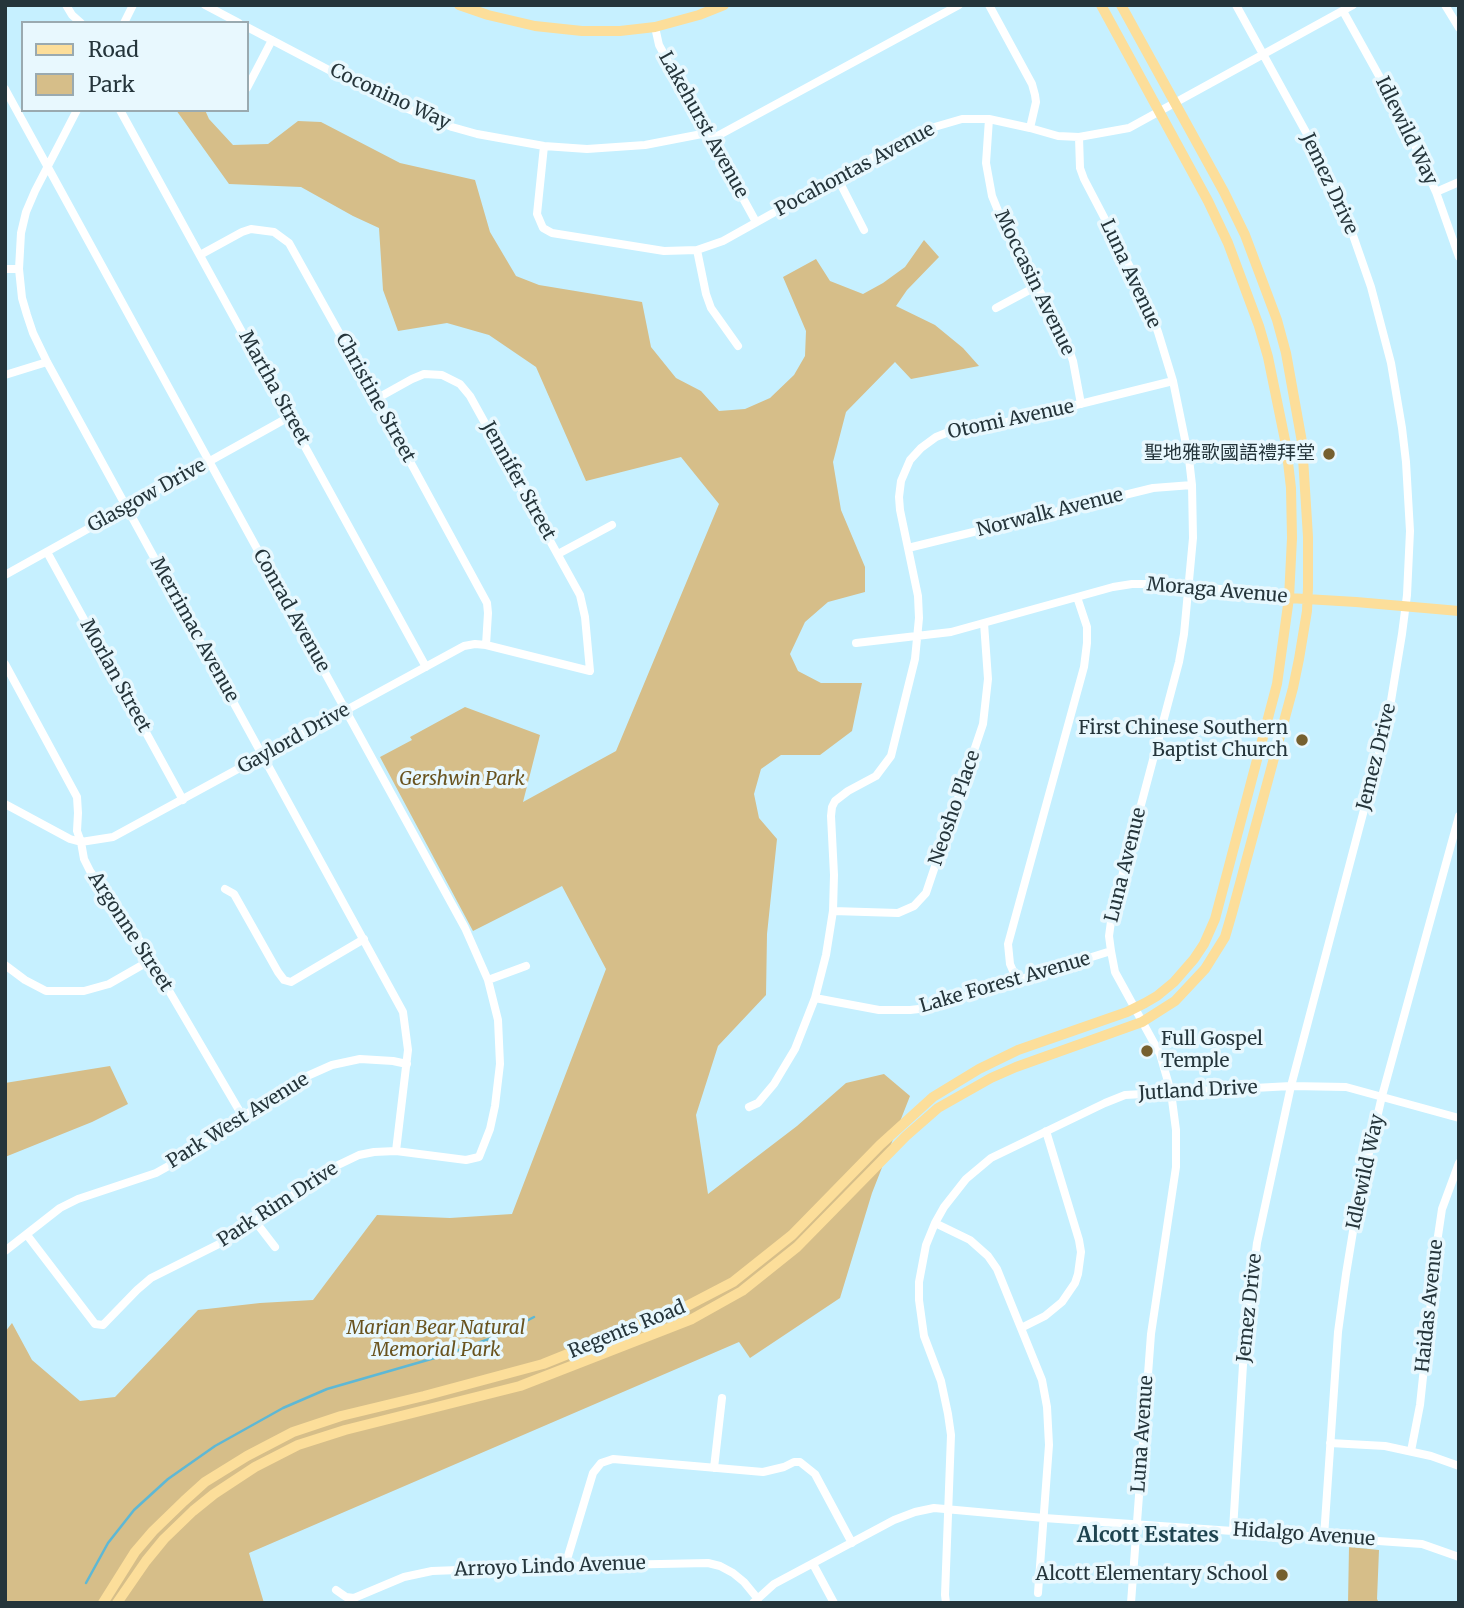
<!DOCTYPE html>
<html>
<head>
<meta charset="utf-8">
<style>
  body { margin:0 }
  #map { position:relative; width:1464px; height:1608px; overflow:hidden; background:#c6f0ff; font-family:Merriweather,serif }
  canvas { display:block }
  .frame { position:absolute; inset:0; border:7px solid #25353b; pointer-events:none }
  .legend { position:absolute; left:21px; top:21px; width:228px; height:91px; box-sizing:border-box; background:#e8f8fe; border:2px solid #9aaab0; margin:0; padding:9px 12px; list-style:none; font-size:21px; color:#25353b }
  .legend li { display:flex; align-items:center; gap:14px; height:35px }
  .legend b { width:35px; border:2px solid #9aaab0 }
</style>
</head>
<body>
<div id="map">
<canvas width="1464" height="1608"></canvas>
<div class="frame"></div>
<ul class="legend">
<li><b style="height:9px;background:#fcde9a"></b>Road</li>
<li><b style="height:19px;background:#d6be89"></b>Park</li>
</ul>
</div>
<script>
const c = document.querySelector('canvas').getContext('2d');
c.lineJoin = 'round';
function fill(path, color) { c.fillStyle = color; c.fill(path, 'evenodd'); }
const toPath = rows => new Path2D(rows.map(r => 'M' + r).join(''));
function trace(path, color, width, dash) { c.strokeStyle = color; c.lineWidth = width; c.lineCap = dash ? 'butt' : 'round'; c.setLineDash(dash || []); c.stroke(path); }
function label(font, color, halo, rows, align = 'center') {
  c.font = font + ' Merriweather,"Noto Sans SC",serif'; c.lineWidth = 7; c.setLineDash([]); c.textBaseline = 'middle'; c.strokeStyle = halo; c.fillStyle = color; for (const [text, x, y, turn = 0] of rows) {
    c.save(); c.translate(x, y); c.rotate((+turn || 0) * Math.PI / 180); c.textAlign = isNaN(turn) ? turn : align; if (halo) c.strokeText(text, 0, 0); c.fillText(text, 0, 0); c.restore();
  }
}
const green = toPath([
  [176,110,205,110,209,119,233,145,268,144,298,121,321,122,400,163,475,180,490,232,516,276,539,285,642,302,651,347,676,378,701,391,719,411,745,409,770,398,794,375,805,356,806,331,783,277,816,259,830,281,863,294,883,283,905,267,924,240,939,257,907,290,896,306,935,325,963,348,979,366,911,379,895,362,846,412,833,462,841,510,865,567,865,592,828,602,805,622,790,654,798,671,821,683,862,683,852,731,820,755,781,755,761,769,754,794,759,818,777,839,767,934,766,995,718,1046,696,1115,708,1194,797,1126,846,1083,884,1074,910,1096,872,1193,840,1298,750,1358,739,1342,249,1553,264,1603,5,1603,5,1332,12,1323,32,1360,80,1401,115,1397,198,1310,260,1303,313,1300,377,1215,450,1218,512,1214,606,969,562,886,473,931,380,757,412,740,410,737,465,707,540,735,523,802,616,751,719,504,681,457,586,481,536,367,489,335,447,323,398,331,383,290,379,228,353,216,301,187,229,184],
  [110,1066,128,1104,92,1122,5,1157,5,1083],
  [1349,1547,1379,1550,1377,1599,1379,1603,1348,1603]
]);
const stream = toPath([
  [86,1583,108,1543,134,1510,168,1479,215,1446,283,1408,327,1389,445,1355,500,1335,534,1317]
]);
const minor = toPath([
  [66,5,72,15,81,23],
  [205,5,239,23],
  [989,5,1032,84,1035,95,1036,102,1030,128],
  [1445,5,1459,28],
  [1343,11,1403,119,1436,192,1459,257],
  [124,23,133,5],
  [247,27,386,100,452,127,477,134,544,146,587,149,645,145,707,133],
  [655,27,659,45,756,222],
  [247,88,272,40],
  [5,89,465,928,488,980,498,1020,500,1064,495,1106,490,1129,479,1157,466,1160,396,1151,374,1152,359,1155,334,1167,225,1241,151,1278,137,1290,103,1325,95,1324,27,1235],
  [77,110,35,191,26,212,21,233,19,269,22,298,27,315,33,333,47,362,403,1012,408,1050,396,1151],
  [120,110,426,667],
  [989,119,986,163,992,196,1003,223,1064,336,1073,361,1081,404],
  [1079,137,1080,168,1084,179,1141,288,1158,332,1173,381,1189,459,1192,485,1193,538,1184,634,1179,662,1112,914,1109,936,1111,951,1115,972,1160,1054,1171,1092,1176,1130,1176,1167,1151,1334,1131,1603],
  [710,140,959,5],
  [544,146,537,214,543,228,552,233,664,251,697,250,723,241,902,141,931,128,962,119,989,119,1030,128,1058,136,1079,137,1129,128,1353,5],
  [837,177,864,230],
  [1436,192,1459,182],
  [697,250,706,294,711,308,738,346],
  [200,255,242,232,251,229,274,232,289,243,376,399,487,603,488,613,486,645],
  [5,269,19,269],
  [996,308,1037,286],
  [5,375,47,362],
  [908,548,1153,488,1192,485],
  [47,552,183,800],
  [558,554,612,525],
  [5,575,289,417],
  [856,643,951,632,1113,587,1132,584,1156,584,1220,589,1289,598],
  [5,664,77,797,78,813,77,831,81,842,84,859,90,871,134,931,243,1117],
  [5,804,70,839,81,842,113,837,464,646,475,644,486,645,590,671,585,617,580,595,470,396,460,384,442,375,424,374,412,379,376,399],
  [225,889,234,894,278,972,284,980,291,982,364,939],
  [833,911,898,913,914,906,926,893,983,724,988,679,984,623],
  [5,965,25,980,46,991,84,991,109,984,151,960],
  [488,980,526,966],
  [1017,980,1010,964,1008,944,1084,667,1087,643,1087,627,1077,597],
  [815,998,879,1010,910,1010,928,1008,1111,951],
  [749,1107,758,1103,774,1084,795,1049,815,998,826,955,833,911,834,875,831,816,832,807,835,801,848,791,876,776,891,756,915,659,919,618,918,596,900,510,899,497,901,481,910,460,921,448,936,437,961,427,991,426,1173,381],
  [255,1221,275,1247],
  [935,1223,970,1240,988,1256,997,1269,1042,1380,1047,1407,1049,1445,1038,1593],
  [5,1251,60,1208,78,1199,156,1173,190,1154,206,1141,296,1081,332,1065,360,1059,393,1061,407,1064],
  [1021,1328,1045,1316,1062,1302,1075,1283,1078,1274,1081,1252,1079,1240,1046,1131],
  [1330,1443,1385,1446,1431,1456,1459,1466],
  [1411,1451,1420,1405,1438,1236,1442,1209,1459,1163],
  [714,1468,722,1398],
  [1233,1530,1244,1348,1257,1243,1291,1086,1388,719,1402,634,1407,595,1410,531,1406,462,1402,428,1391,363,1371,287,1348,221,1313,145,1236,5],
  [1324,1537,1338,1332,1346,1274,1358,1201,1382,1096,1459,816],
  [813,1564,834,1603],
  [565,1566,593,1473,601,1463,613,1459,763,1472,784,1467,794,1462,800,1462,815,1474,852,1543],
  [336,1590,346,1597,354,1598,404,1577,432,1571,565,1566,708,1563,720,1566,733,1573,744,1582,758,1599],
  [753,1603,774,1584,894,1520,915,1512,934,1508,1044,1518,1422,1544,1459,1557],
  [946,1603,945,1595,951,1435,948,1414,941,1381,924,1336,919,1300,919,1282,926,1245,935,1223,944,1207,966,1179,991,1158,1105,1103,1125,1095,1291,1086,1346,1087,1459,1118]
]);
const major = toPath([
  [459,5,488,15,535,26,582,31,620,31,655,27,699,15,724,5],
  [1289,598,1356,602,1459,611],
  [103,1603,135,1552,153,1531,184,1501,205,1482,247,1456,293,1432,341,1416,424,1396,543,1364,685,1307,733,1282,792,1235,880,1145,933,1097,979,1069,1018,1050,1127,1012,1145,1003,1157,996,1174,982,1194,959,1204,944,1215,919,1277,684,1289,598,1292,538,1291,488,1286,445,1268,357,1259,326,1228,243,1208,201,1101,5],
  [117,1603,146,1561,164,1539,193,1511,214,1494,255,1467,298,1445,345,1430,520,1386,692,1319,742,1291,797,1247,906,1136,938,1108,991,1078,1016,1067,1142,1022,1175,1001,1205,969,1225,937,1232,913,1293,688,1299,659,1307,611,1308,587,1308,537,1302,442,1286,353,1277,320,1245,235,1224,192,1121,5]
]);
const markers = [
  [1329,454,7,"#76602f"],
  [1302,740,7,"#76602f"],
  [1147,1051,7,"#76602f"],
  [1282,1575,7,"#76602f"]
];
const streetNames = [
  ["Coconino Way",390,97,25],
  ["Lakehurst Avenue",703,125,61],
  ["Idlewild Way",1406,131,64],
  ["Pocahontas Avenue",855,170,-28],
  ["Jemez Drive",1329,184,65],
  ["Luna Avenue",1130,274,65],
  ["Moccasin Avenue",1034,283,64],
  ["Martha Street",274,388,61],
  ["Christine Street",375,398,61],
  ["Otomi Avenue",1011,420,-12],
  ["Jennifer Street",518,481,61],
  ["Glasgow Drive",147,496,-29],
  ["Norwalk Avenue",1050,513,-14],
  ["Moraga Avenue",1217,591,5],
  ["Conrad Avenue",291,611,61],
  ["Merrimac Avenue",194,630,61],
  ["Morlan Street",115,676,61],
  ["Gaylord Drive",294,739,-29],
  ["Jemez Drive",1377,757,-76],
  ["Neosho Place",955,808,-71],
  ["Luna Avenue",1126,865,-76],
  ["Argonne Street",130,932,57],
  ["Lake Forest Avenue",1005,983,-16],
  ["Jutland Drive",1198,1091,-3],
  ["Park West Avenue",238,1121,-32],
  ["Idlewild Way",1366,1172,-78],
  ["Park Rim Drive",278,1205,-33],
  ["Haidas Avenue",1430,1306,-84],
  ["Jemez Drive",1250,1308,-84],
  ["Regents Road",627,1330,-22],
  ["Luna Avenue",1143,1434,-86],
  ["Hidalgo Avenue",1304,1535,4],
  ["Arroyo Lindo Avenue",550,1567,-2]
];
const poiNames = [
  ["聖地雅歌國語禮拜堂",1315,454],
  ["First Chinese Southern",1288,729],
  ["Baptist Church",1288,751],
  ["Full Gospel",1161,1040,"left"],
  ["Temple",1161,1062,"left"],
  ["Alcott Elementary School",1268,1575]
];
const parkNames = [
  ["Gershwin Park",462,780],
  ["Marian Bear Natural",436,1329],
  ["Memorial Park",436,1351]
];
const neighbourhoodNames = [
  ["Alcott Estates",1148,1536]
];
fill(green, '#d6be89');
trace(stream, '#5eb8d5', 2.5);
trace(minor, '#fff', 8);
trace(major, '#fcde9a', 10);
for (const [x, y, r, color] of markers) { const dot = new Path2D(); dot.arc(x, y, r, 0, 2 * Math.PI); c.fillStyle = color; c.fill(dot); trace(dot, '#e8f8fe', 2.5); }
label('19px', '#25353b', '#e8f8fe', streetNames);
label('19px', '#25353b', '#e8f8fe', poiNames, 'right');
label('italic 19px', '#69531f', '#e8f8fe', parkNames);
label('bold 21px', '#1f4450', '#e8f8fe', neighbourhoodNames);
</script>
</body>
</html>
